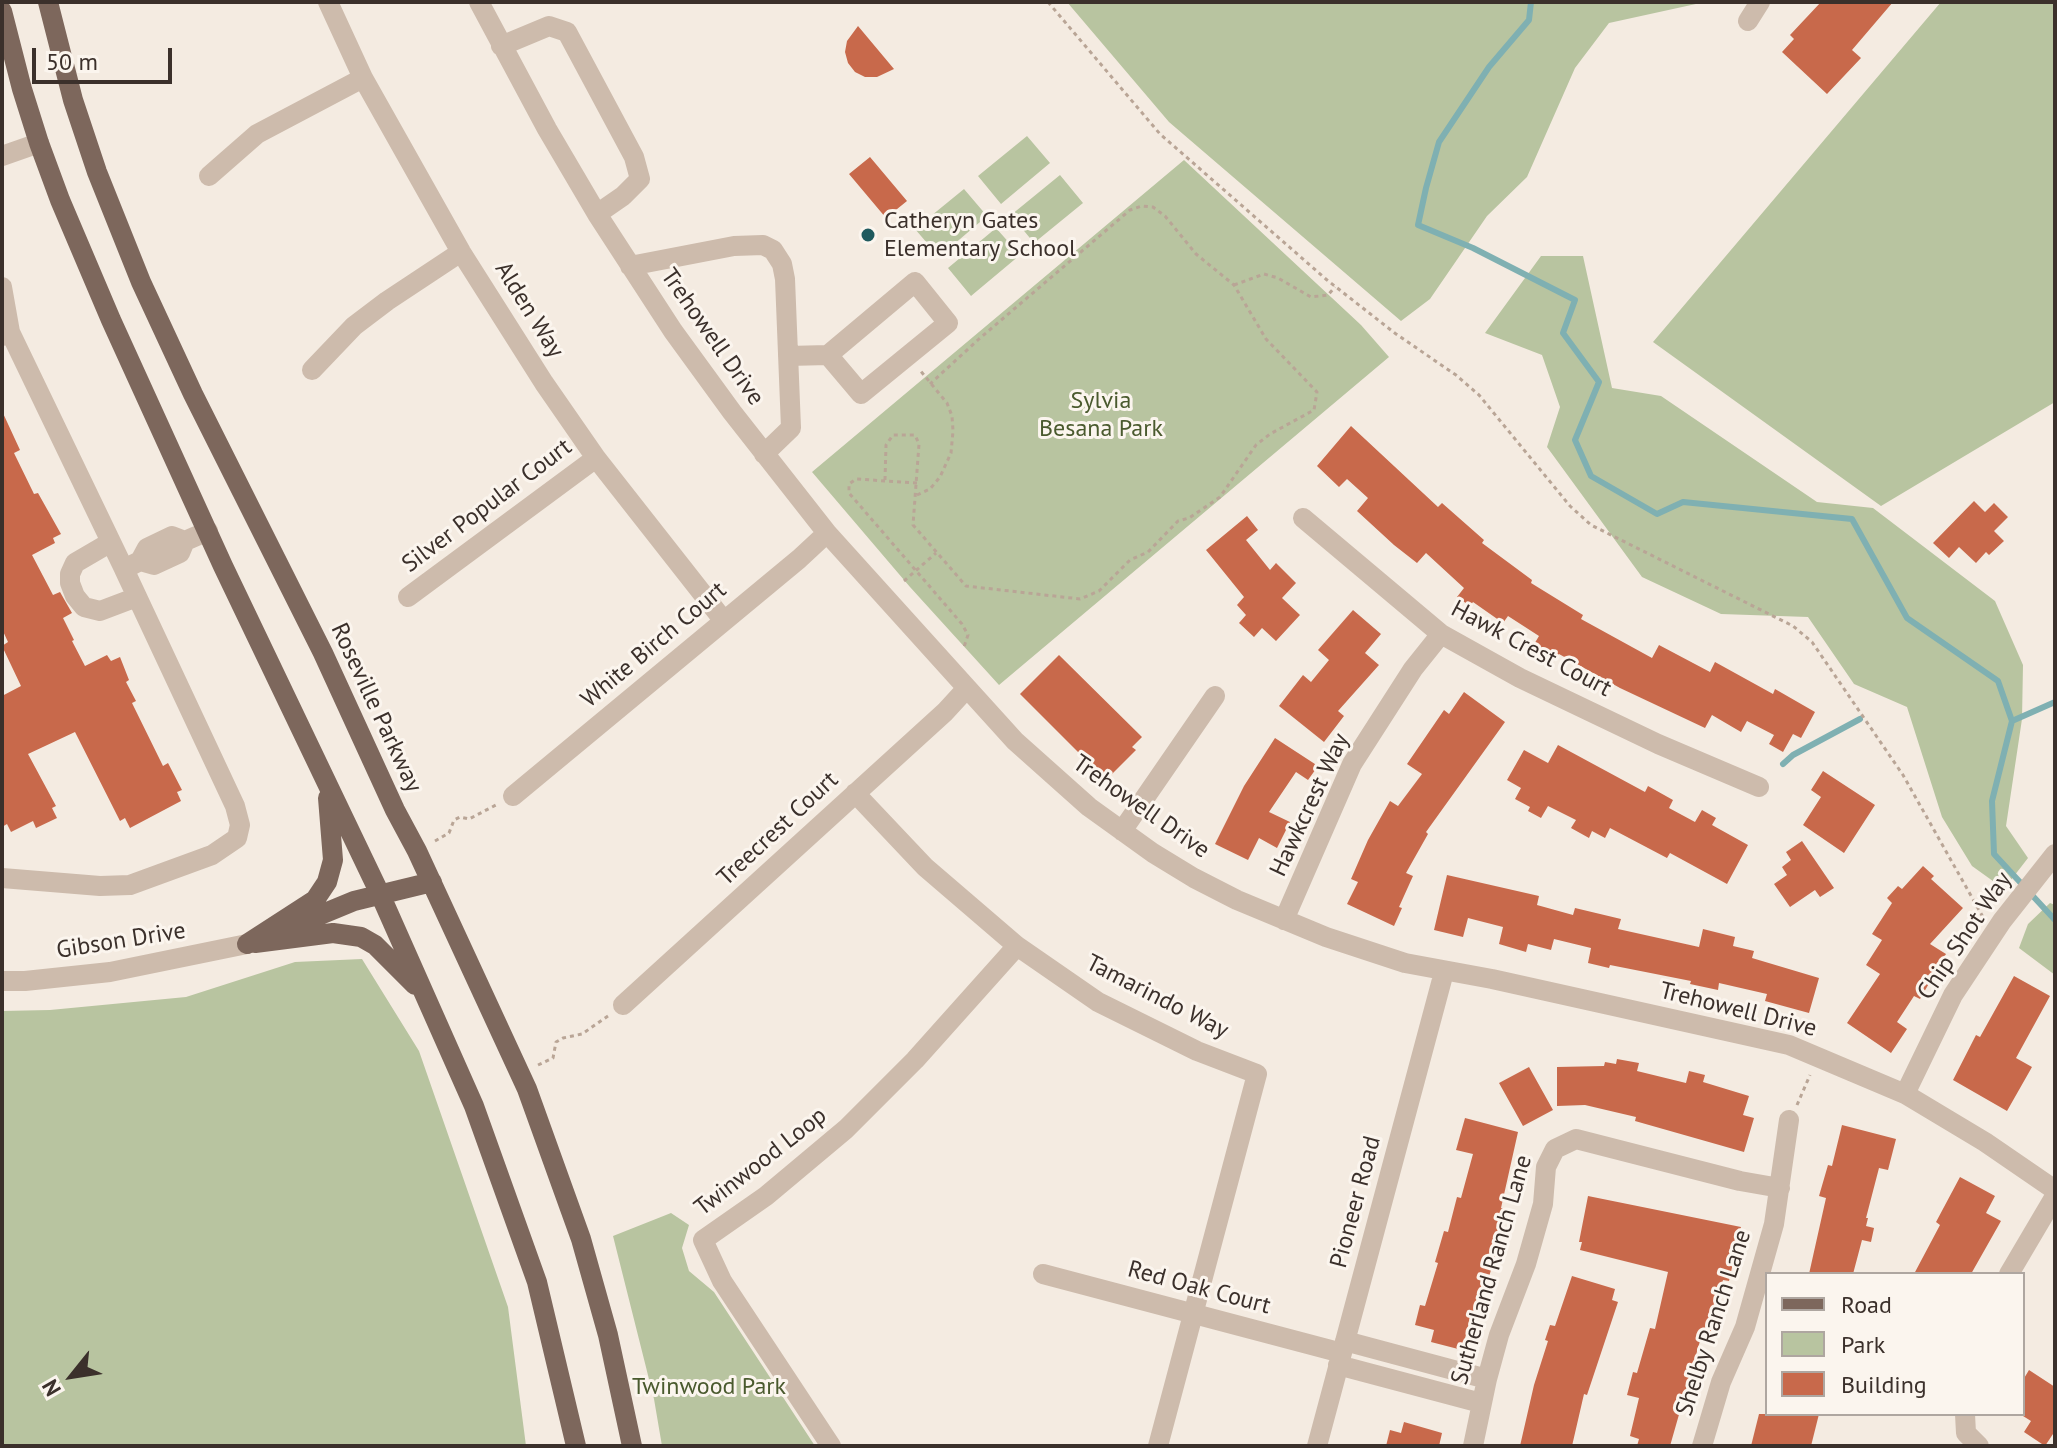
<!DOCTYPE html>
<html>
<head>
<meta charset="utf-8">
<style>
  body { margin:0 }
  #map { position:relative; width:2057px; height:1448px; overflow:hidden; background:#f4ebe1; font-family:"PT Sans",sans-serif }
  canvas { display:block }
  .frame { position:absolute; inset:0; border:4px solid #3b302b; pointer-events:none }
  .legend { position:absolute; left:1765px; top:1272px; width:260px; height:144px; box-sizing:border-box; background:#fbf5ee; border:2px solid #aea6a0; margin:0; padding:10px 14px; list-style:none; font-size:24px; color:#3b302b }
  .legend li { display:flex; align-items:center; gap:16px; height:40px }
  .legend b { width:40px; border:2px solid #aea6a0 }
  .north { position:absolute; left:32px; top:1336px; width:80px; height:80px; -webkit-text-stroke:6px #fbf5ee; paint-order:stroke; rotate:240deg; font-size:22px; font-weight:700; line-height:32px; text-align:center; color:#3b302b }
  .north::after { content:''; display:block; margin:auto; width:28px; height:36px; background:#3b302b; clip-path:polygon(50% 0,100% 100%,50% 72%,0 100%) }
  .scale { position:absolute; left:32px; top:48px; width:140px; height:36px; box-sizing:border-box; border:4px solid #3b302b; border-top:0; padding-left:10px; font-size:24px; line-height:28px; white-space:nowrap; color:#3b302b; -webkit-text-stroke:6px #fbf5ee; paint-order:stroke }
</style>
</head>
<body>
<div id="map">
<canvas width="2057" height="1448"></canvas>
<div class="frame"></div>
<ul class="legend">
<li><b style="height:10px;background:#7d675c"></b>Road</li>
<li><b style="height:22px;background:#b8c4a0"></b>Park</li>
<li><b style="height:22px;background:#c8694b"></b>Building</li>
</ul>
<div class="north">N</div>
<div class="scale">50 m</div>
</div>
<script>
const c = document.querySelector('canvas').getContext('2d');
c.lineJoin = 'round';
function fill(path, color) { c.fillStyle = color; c.fill(path, 'evenodd'); }
const toPath = rows => new Path2D(rows.map(r => 'M' + r).join(''));
function trace(path, color, width, dash) { c.strokeStyle = color; c.lineWidth = width; c.lineCap = dash ? 'butt' : 'round'; c.setLineDash(dash || []); c.stroke(path); }
function label(font, color, halo, rows, align = 'center') {
  c.font = font + ' "PT Sans",sans-serif'; c.lineWidth = 6; c.setLineDash([]); c.textBaseline = 'middle'; c.strokeStyle = halo; c.fillStyle = color; for (const [text, x, y, turn = 0] of rows) {
    c.save(); c.translate(x, y); c.rotate((+turn || 0) * Math.PI / 180); c.textAlign = isNaN(turn) ? turn : align; if (halo) c.strokeText(text, 0, 0); c.fillText(text, 0, 0); c.restore();
  }
}
const green = toPath([
  [1067,2,1705,2,1609,23,1575,68,1527,177,1487,216,1430,299,1401,321,1169,122],
  [1941,2,2055,2,2055,402,1881,506,1653,342],
  [1027,136,1050,163,1001,204,978,176],
  [1184,160,1361,325,1389,357,999,685,910,587,812,472],
  [1060,175,1083,203,1034,243,1011,215],
  [964,189,987,216,939,257,915,229],
  [996,228,1020,255,971,296,948,268],
  [1541,256,1583,256,1612,388,1661,396,1817,502,1873,508,1995,601,2023,665,2022,719,2006,826,2028,858,2004,889,1972,866,1942,817,1907,707,1854,684,1808,617,1721,614,1642,577,1547,447,1560,407,1542,355,1485,333],
  [2050,903,2055,905,2055,975,2019,948,2028,924],
  [362,959,419,1051,508,1307,526,1446,2,1446,2,1011,50,1010,186,997,295,962],
  [671,1213,689,1225,682,1248,689,1271,714,1292,815,1446,662,1446,654,1399,613,1236]
]);
const stream = toPath([
  [1531,2,1529,20,1489,67,1439,142,1426,188,1418,225,1473,248,1575,300,1563,333,1599,382,1575,440,1591,476,1657,514,1683,502,1852,519,1907,618,1998,681,2012,721,1992,801,1994,854,2055,920],
  [2012,721,2055,702],
  [1783,764,1793,755,1860,719]
]);
const building = toPath([
  [1821,2,1893,2,1852,50,1861,58,1827,94,1782,52,1794,39,1790,35],
  [858,26,894,69,877,77,865,77,855,72,848,63,845,52,847,41],
  [870,157,907,201,886,218,849,174],
  [2,411,20,450,14,453,34,494,38,493,61,534,53,538,55,543,32,555,53,595,60,592,72,613,63,618,74,640,72,641,85,666,107,655,111,661,120,657,129,680,126,682,136,701,132,703,163,766,168,763,182,790,177,792,181,801,130,828,125,818,120,821,75,732,28,754,56,806,52,808,57,818,36,828,33,821,11,832,7,824,2,827,2,696,21,686,2,646,8,642,2,629],
  [1351,426,1438,507,1442,503,1484,540,1482,543,1532,580,1531,583,1583,615,1581,619,1652,658,1659,645,1710,672,1715,662,1773,694,1775,689,1815,712,1801,738,1793,734,1783,752,1769,744,1774,735,1747,721,1741,732,1712,715,1705,728,1620,688,1559,654,1555,660,1533,646,1539,636,1508,616,1503,623,1473,602,1470,606,1457,597,1464,588,1426,553,1417,563,1394,545,1357,511,1368,498,1347,479,1339,487,1317,466],
  [1974,501,1985,512,1994,503,2008,517,1994,531,2004,541,1989,555,1986,552,1976,563,1959,547,1949,558,1933,543],
  [1247,516,1258,530,1246,540,1270,570,1276,563,1296,583,1282,598,1300,615,1276,641,1262,628,1254,637,1239,623,1246,615,1237,605,1244,597,1206,550],
  [1353,610,1381,634,1365,653,1379,665,1338,711,1344,716,1324,742,1279,706,1303,675,1311,682,1329,660,1318,650],
  [1059,655,1142,737,1132,747,1136,750,1106,780,1020,694],
  [1464,692,1505,722,1426,832,1428,834,1406,873,1413,876,1399,907,1402,908,1394,926,1347,904,1358,882,1351,879,1368,840,1390,801,1398,806,1422,774,1407,764,1444,710,1449,714],
  [1275,738,1318,766,1308,780,1296,772,1269,812,1290,822,1277,848,1259,838,1248,860,1215,844,1244,786],
  [1558,745,1645,792,1648,786,1673,800,1669,808,1695,822,1702,810,1716,818,1712,825,1748,845,1727,884,1670,853,1667,858,1610,828,1605,838,1592,831,1589,838,1571,828,1576,820,1548,806,1541,818,1528,811,1530,807,1515,799,1521,788,1507,780,1524,750,1548,763],
  [1823,771,1875,805,1844,853,1803,825,1821,797,1811,790],
  [1802,841,1834,888,1820,897,1815,890,1790,907,1774,884,1787,875,1782,867,1791,860,1786,852],
  [1923,866,1934,876,1931,879,1963,908,1930,944,1946,954,1920,999,1914,996,1897,1022,1907,1029,1891,1053,1847,1023,1880,974,1866,965,1882,940,1872,934,1892,903,1887,898,1898,886,1902,889],
  [1447,875,1539,896,1537,905,1573,915,1575,908,1621,919,1618,929,1699,947,1703,929,1735,937,1733,946,1754,951,1752,958,1819,978,1809,1013,1765,1001,1767,994,1719,983,1718,990,1690,984,1691,981,1610,965,1609,968,1588,963,1591,948,1554,939,1551,950,1528,944,1526,952,1499,944,1503,927,1468,918,1463,937,1434,930],
  [2014,976,2050,996,2016,1058,2032,1067,2007,1111,1953,1080,1976,1035,1980,1037],
  [1617,1059,1639,1063,1637,1071,1686,1083,1689,1071,1705,1075,1703,1082,1749,1096,1743,1115,1754,1118,1744,1152,1635,1121,1636,1117,1585,1105,1557,1106,1557,1067,1604,1066,1605,1062,1616,1064],
  [1529,1067,1553,1110,1523,1126,1499,1083],
  [1465,1118,1518,1132,1501,1208,1505,1209,1493,1251,1496,1252,1489,1277,1486,1277,1473,1316,1471,1315,1462,1350,1431,1342,1434,1330,1415,1325,1420,1305,1425,1306,1438,1263,1435,1262,1444,1231,1448,1232,1457,1197,1461,1198,1473,1154,1456,1150],
  [1842,1125,1896,1139,1888,1170,1879,1168,1866,1218,1868,1218,1866,1226,1874,1228,1871,1242,1862,1240,1853,1274,1809,1274,1826,1198,1819,1196,1828,1165,1832,1166],
  [1960,1177,1995,1196,1986,1213,2001,1221,1971,1274,1914,1274,1940,1225,1936,1222],
  [1588,1196,1741,1227,1729,1281,1723,1280,1710,1336,1702,1334,1670,1446,1637,1446,1639,1439,1630,1436,1639,1398,1627,1395,1633,1372,1637,1373,1650,1328,1655,1329,1668,1272,1580,1250,1582,1242,1579,1242],
  [1572,1276,1615,1289,1612,1300,1618,1302,1587,1395,1584,1394,1572,1446,1520,1446,1534,1385,1548,1341,1545,1340,1550,1325,1555,1326],
  [2029,1370,2055,1387,2055,1431,2045,1446,2024,1432,2031,1421,2023,1416,2023,1380],
  [1759,1414,1819,1414,1811,1446,1751,1446],
  [1404,1422,1442,1433,1439,1446,1386,1446,1390,1430,1401,1433]
]);
const path = toPath([
  [1048,2,1160,134,1327,280,1396,334,1456,375,1479,395,1570,506,1591,525,1793,626,1812,642,1903,775,1983,917],
  [1234,285,1264,274,1278,278,1311,297,1328,295,1335,287],
  [885,480,886,445,893,435,915,435,919,444,913,525,966,586,1080,599,1099,591,1130,560,1148,552,1178,521,1189,518,1220,497,1256,445,1270,434,1314,410,1317,392,1266,339,1234,285,1196,254,1165,216,1153,207,1142,206,1130,210,979,339,930,384],
  [917,483,856,479,849,484,849,493,962,624,968,635,963,650],
  [917,495,930,489,940,477,951,453,953,431,952,416,947,403,919,369],
  [904,581,936,553],
  [435,841,449,833,454,820,460,817,469,819,496,805],
  [538,1065,553,1058,556,1042,563,1038,582,1034,608,1016],
  [1797,1105,1810,1075]
]);
const minor = toPath([
  [328,2,363,78,461,252,544,383,596,458,724,621],
  [479,2,547,129,597,214,673,331,732,412,827,533,967,688,1015,741,1089,807,1153,853,1194,878,1237,900,1326,937,1405,963,1492,979,1789,1045,1905,1094,1985,1142,2055,1190],
  [1748,21,1760,2],
  [501,46,549,26,567,32,634,157,640,179,623,196,597,214],
  [2,156,39,143],
  [209,176,257,134,363,78],
  [630,266,734,246,763,245,773,250,782,264,785,279,791,428,764,454],
  [2,287,10,332],
  [2,336,10,332,124,569,140,561,147,548,172,536,185,541,208,531],
  [788,356,828,355,861,394,948,323,915,282,828,355],
  [312,370,354,326,387,301,461,252],
  [1303,518,1441,634,1520,678,1658,744,1759,787],
  [111,542,75,563,70,574,70,583,75,596,84,607,100,611,137,597],
  [140,561,154,565,180,553,185,541],
  [408,597,596,458],
  [855,793,925,867,1017,946,1098,1002,1197,1051,1257,1074,1158,1446],
  [513,796,799,559,827,533],
  [1122,831,1215,696],
  [2,878,100,886,130,885,212,855,237,838,240,825,235,806,124,569],
  [1284,920,1352,764,1413,669,1441,634],
  [2,981,25,981,110,972,247,944],
  [623,1005,945,712,967,688],
  [1905,1094,1953,995,2002,921,2055,854],
  [1043,1274,1342,1353],
  [2009,1274,2055,1196],
  [1345,1341,1487,1379],
  [1338,1365,1481,1403],
  [1965,1414,1966,1433,1979,1446],
  [831,1446,722,1281,703,1240,766,1196,846,1129,915,1060,1017,946],
  [1317,1446,1444,972],
  [1473,1446,1487,1379,1499,1335,1526,1264,1543,1204,1546,1167,1555,1149,1576,1139,1740,1181,1780,1188],
  [1702,1446,1721,1382,1745,1327,1774,1224,1789,1120]
]);
const major = toPath([
  [48,2,73,100,97,172,141,282,193,394,323,653,395,810,417,851,527,1089,581,1239,608,1335,632,1446],
  [2,11,22,89,39,143,60,200,111,320,223,566,380,894,474,1106,537,1282,576,1446],
  [291,927,354,901,432,882],
  [255,943,333,933,361,937,375,945,415,985],
  [247,944,315,900,327,882,333,860,328,798]
]);
const markers = [
  [868,235,8,"#1f5a5e"]
];
const poiNames = [
  ["Catheryn Gates",884,221],
  ["Elementary School",884,249]
];
const streetNames = [
  ["Alden Way",529,310,58],
  ["Trehowell Drive",712,337,55],
  ["Silver Popular Court",487,506,-37],
  ["White Birch Court",654,645,-40],
  ["Hawk Crest Court",1531,649,28],
  ["Roseville Parkway",376,708,65],
  ["Hawkcrest Way",1310,805,-65],
  ["Trehowell Drive",1141,807,35],
  ["Treecrest Court",778,829,-43],
  ["Chip Shot Way",1965,936,-56],
  ["Gibson Drive",121,941,-9],
  ["Tamarindo Way",1157,997,27],
  ["Trehowell Drive",1738,1010,14],
  ["Twinwood Loop",761,1162,-38],
  ["Pioneer Road",1356,1202,-75],
  ["Sutherland Ranch Lane",1492,1270,-74],
  ["Red Oak Court",1199,1288,15],
  ["Shelby Ranch Lane",1714,1323,-72]
];
const parkNames = [
  ["Sylvia",1101,401],
  ["Besana Park",1101,429],
  ["Twinwood Park",709,1387]
];
fill(green, '#b8c4a0');
trace(stream, '#7fb0b2', 6);
fill(building, '#c8694b');
trace(path, '#b9a596', 3, [4, 4]);
trace(minor, '#cdbbac', 20);
trace(major, '#7d675c', 20);
for (const [x, y, r, color] of markers) { const dot = new Path2D(); dot.arc(x, y, r, 0, 2 * Math.PI); c.fillStyle = color; c.fill(dot); trace(dot, '#fbf5ee', 3); }
label('24px', '#3b302b', '#fbf5ee', poiNames, 'left');
label('24px', '#3b302b', '#fbf5ee', streetNames);
label('24px', '#4a5a2e', '#fbf5ee', parkNames);
</script>
</body>
</html>
